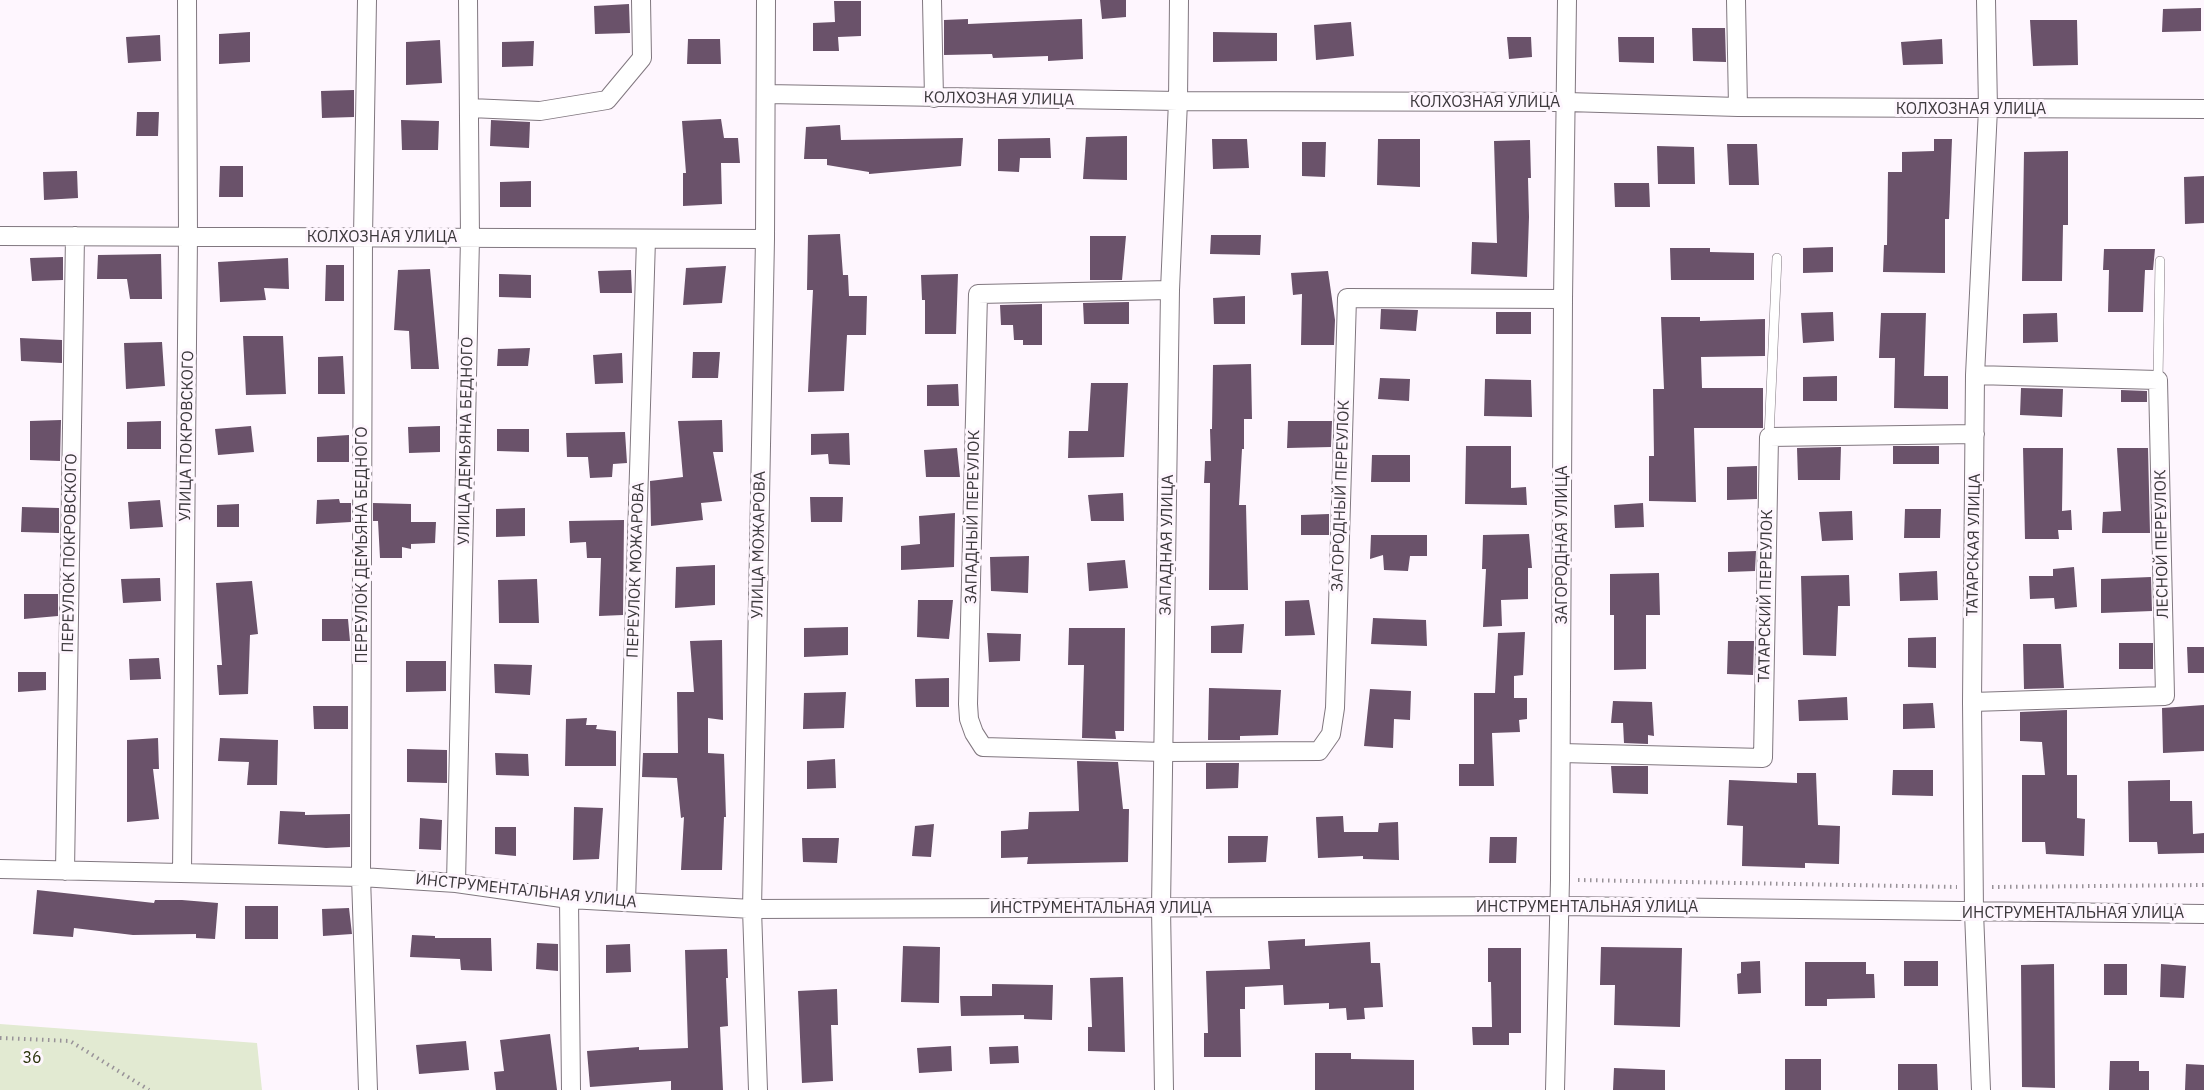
<!DOCTYPE html>
<html>
<head>
<meta charset="utf-8">
<style>
  body { margin:0 }
  canvas { display:block; background:#fef6fe }
</style>
</head>
<body>
<canvas width="2204" height="1090"></canvas>
<script>
const c = document.querySelector('canvas').getContext('2d');
c.lineJoin = 'round';
function fill(path, color) { c.fillStyle = color; c.fill(path, 'evenodd'); }
const toPath = rows => new Path2D(rows.map(r => 'M' + r).join(''));
function trace(path, color, width, dash) { c.strokeStyle = color; c.lineWidth = width; c.lineCap = dash ? 'butt' : 'round'; c.setLineDash(dash || []); c.stroke(path); }
function label(font, color, halo, rows, align = 'center') {
  c.font = font + ' "IBM Plex Sans",sans-serif'; c.lineWidth = 6; c.setLineDash([]); c.textBaseline = 'middle'; c.strokeStyle = halo; c.fillStyle = color; for (const [text, x, y, turn = 0] of rows) {
    c.save(); c.translate(x, y); c.rotate((+turn || 0) * Math.PI / 180); c.textAlign = isNaN(turn) ? turn : align; if (halo) c.strokeText(text, 0, 0); c.fillText(text, 0, 0); c.restore();
  }
}
const green = toPath([
  [0,1024,257,1043,262,1090,0,1090]
]);
const building = toPath([
  [1100,0,1126,0,1126,17,1102,19],
  [834,1,861,1,861,36,838,37,839,51,813,51,813,23,835,22],
  [629,4,630,33,595,34,594,6],
  [2201,8,2201,31,2162,32,2163,9],
  [968,19,968,24,1082,19,1083,59,1048,61,1048,56,993,58,992,54,944,55,944,20],
  [2030,20,2077,20,2078,65,2033,66],
  [1351,22,1354,56,1316,60,1314,25],
  [1692,28,1725,28,1726,62,1693,61],
  [250,32,250,62,219,64,219,34],
  [1213,32,1277,33,1277,61,1213,62],
  [160,35,161,61,128,63,126,37],
  [1507,37,1531,37,1532,57,1509,59],
  [1618,37,1654,37,1654,63,1619,62],
  [688,39,720,39,721,64,687,64],
  [1942,39,1943,64,1903,65,1901,42],
  [440,40,442,83,406,85,406,42],
  [534,41,533,66,502,67,502,42],
  [354,90,354,117,322,118,321,91],
  [137,112,159,112,158,136,136,136],
  [721,119,724,138,738,138,740,163,721,163,722,204,683,206,683,173,686,173,682,121],
  [401,120,439,121,438,150,402,150],
  [491,120,530,122,529,148,490,146],
  [840,125,841,140,963,138,961,166,869,174,869,172,827,165,827,159,804,159,806,127],
  [1127,136,1127,180,1083,179,1086,137],
  [1050,138,1051,158,1020,158,1019,172,998,171,998,139],
  [1212,139,1247,139,1249,168,1213,169],
  [1378,139,1420,139,1420,187,1377,185],
  [1934,139,1952,139,1949,219,1945,219,1945,273,1883,272,1884,245,1887,245,1888,172,1902,172,1902,152,1934,151],
  [1530,140,1531,178,1528,178,1529,217,1527,277,1471,274,1472,242,1497,243,1494,141],
  [1302,142,1326,142,1325,177,1302,176],
  [1727,144,1757,144,1759,185,1729,185],
  [1657,146,1694,147,1695,184,1658,184],
  [2068,151,2068,225,2063,225,2062,281,2022,281,2024,152],
  [220,166,243,166,243,197,219,197],
  [77,171,78,198,44,200,43,172],
  [2204,176,2204,223,2185,224,2184,177],
  [531,181,531,207,500,207,500,182],
  [1614,183,1649,183,1650,207,1615,207],
  [840,234,843,275,848,275,849,296,867,296,866,335,847,335,844,391,808,392,813,290,807,290,808,235],
  [1211,235,1261,235,1260,255,1210,254],
  [1090,236,1126,236,1122,280,1090,280],
  [1833,247,1833,272,1803,273,1803,248],
  [1670,248,1710,248,1710,252,1754,253,1754,280,1671,280],
  [2104,249,2155,249,2153,270,2145,270,2143,312,2108,312,2109,270,2103,270],
  [161,254,162,299,130,299,127,279,97,279,98,255],
  [63,257,63,280,32,281,30,258],
  [288,258,289,289,264,288,266,300,220,302,218,262],
  [326,265,344,265,344,301,325,301],
  [726,266,722,303,683,305,686,268],
  [430,269,439,369,411,369,409,331,394,330,398,270],
  [631,270,632,293,600,293,598,271],
  [1328,271,1335,320,1334,345,1301,345,1302,294,1293,295,1291,273],
  [499,274,531,275,531,298,499,297],
  [958,274,956,334,925,334,925,300,922,300,921,275],
  [1245,296,1245,324,1214,324,1213,298],
  [1129,302,1129,324,1084,324,1083,303],
  [1042,304,1042,345,1023,345,1023,340,1014,340,1013,325,1001,325,1000,305],
  [1381,309,1418,310,1416,331,1380,329],
  [1496,312,1531,312,1531,334,1496,334],
  [1833,312,1834,341,1803,343,1801,313],
  [1881,313,1926,313,1924,376,1948,376,1948,409,1894,408,1895,358,1879,358],
  [2057,313,2058,342,2023,343,2023,314],
  [1661,317,1700,317,1700,321,1765,319,1765,356,1701,357,1702,388,1763,388,1763,428,1694,428,1696,502,1649,501,1649,456,1654,456,1653,389,1664,389],
  [243,336,283,336,286,394,246,395],
  [20,338,62,340,62,363,21,361],
  [162,342,165,386,126,389,124,343],
  [530,348,528,366,497,366,498,349],
  [693,352,720,352,718,378,692,378],
  [622,353,623,383,595,384,593,355],
  [343,356,345,394,318,394,318,357],
  [1251,364,1252,419,1244,419,1244,449,1242,449,1239,505,1246,505,1248,590,1209,590,1210,483,1204,483,1205,461,1211,461,1210,429,1212,429,1213,365],
  [1837,376,1837,401,1803,401,1803,377],
  [1380,378,1410,379,1409,401,1378,399],
  [1485,379,1531,380,1532,417,1484,416],
  [1091,383,1128,383,1124,457,1068,458,1069,431,1088,431],
  [958,384,959,406,927,406,927,385],
  [2021,388,2063,389,2062,417,2020,415],
  [2121,390,2147,391,2147,402,2121,402],
  [61,420,60,461,30,460,30,421],
  [722,420,723,452,713,452,722,501,701,503,703,520,651,526,650,481,683,477,678,421],
  [161,421,161,449,127,449,127,422],
  [1288,421,1332,421,1331,447,1287,448],
  [251,426,254,452,218,455,215,429],
  [440,426,440,452,409,453,408,427],
  [497,429,529,429,529,452,497,451],
  [625,432,627,463,613,464,612,477,590,478,588,457,567,457,566,433],
  [849,433,850,465,829,464,828,454,811,455,811,434],
  [349,435,349,462,317,462,317,437],
  [1466,446,1511,446,1511,488,1526,487,1527,505,1465,504],
  [1893,446,1939,446,1939,464,1893,464],
  [1841,447,1840,480,1798,480,1797,448],
  [957,448,960,477,926,477,924,450],
  [2023,448,2063,448,2062,511,2071,510,2072,530,2058,530,2059,539,2025,539],
  [2117,448,2148,448,2150,533,2102,533,2103,512,2121,511],
  [1372,455,1410,455,1410,482,1371,482],
  [1757,466,1757,499,1727,500,1727,467],
  [1123,493,1124,521,1091,521,1088,495],
  [810,497,843,497,842,522,811,522],
  [339,499,340,503,351,503,351,522,316,524,317,500],
  [160,500,163,527,130,529,128,502],
  [373,503,411,504,411,522,436,522,435,543,411,544,411,549,402,547,402,558,380,558,378,521,373,521],
  [1643,503,1644,527,1615,528,1614,505],
  [239,504,239,527,217,527,217,505],
  [22,507,59,508,59,533,21,532],
  [525,508,525,536,496,537,496,509],
  [1905,509,1941,509,1940,538,1904,538],
  [1852,511,1853,540,1822,541,1819,512],
  [955,513,954,567,901,570,901,546,920,544,919,516],
  [1329,514,1329,535,1301,535,1301,515],
  [624,520,623,615,599,616,601,558,587,558,586,542,570,543,569,521],
  [1529,534,1532,568,1528,568,1528,599,1501,600,1502,626,1483,627,1486,569,1482,569,1483,535],
  [1371,535,1427,535,1427,556,1410,556,1408,571,1384,570,1383,555,1370,559],
  [1756,551,1755,571,1728,572,1728,552],
  [1029,556,1028,593,991,591,990,557],
  [1125,560,1128,588,1089,591,1087,563],
  [715,565,715,605,675,608,676,567],
  [2074,567,2077,607,2055,609,2054,598,2030,599,2029,576,2053,576,2053,569],
  [1937,571,1938,600,1900,601,1899,573],
  [1659,573,1660,615,1646,615,1646,669,1614,670,1614,615,1610,615,1610,574],
  [1849,575,1850,606,1838,606,1836,656,1803,655,1801,576],
  [2151,577,2152,611,2101,613,2101,579],
  [160,578,161,601,123,603,121,579],
  [537,579,539,623,499,623,498,580],
  [252,581,258,634,250,635,248,694,219,695,217,665,222,665,216,583],
  [24,594,58,594,58,616,24,619],
  [918,600,953,600,949,639,917,637],
  [1309,600,1315,635,1285,636,1285,601],
  [1373,618,1426,620,1427,646,1371,644],
  [322,619,348,619,350,641,322,641],
  [1244,624,1242,653,1211,653,1211,626],
  [848,627,848,655,804,657,804,628],
  [1069,628,1125,628,1124,731,1115,731,1116,739,1082,738,1084,665,1068,665],
  [1525,632,1523,675,1514,676,1514,698,1527,698,1527,719,1519,720,1520,732,1492,733,1494,786,1459,786,1459,764,1474,764,1474,693,1495,693,1498,633],
  [987,633,1021,634,1020,661,989,662],
  [1936,637,1936,668,1908,667,1908,638],
  [722,640,723,720,708,718,708,753,724,754,726,817,724,817,722,870,681,870,684,817,681,818,677,778,642,777,643,753,678,753,677,692,694,692,690,641],
  [1728,641,1754,641,1753,675,1727,674],
  [2119,643,2153,643,2153,669,2119,669],
  [2023,644,2061,644,2064,688,2024,689],
  [2187,647,2204,647,2204,673,2188,673],
  [159,658,161,679,130,680,129,659],
  [406,661,446,661,446,691,406,692],
  [494,664,532,665,530,695,495,693],
  [18,672,46,672,46,690,18,692],
  [949,678,949,707,916,707,915,679],
  [1209,688,1281,690,1278,735,1240,736,1240,740,1208,740],
  [1370,689,1411,691,1410,720,1394,719,1393,748,1364,746],
  [846,692,844,728,803,729,804,693],
  [1847,697,1848,720,1799,721,1798,700],
  [1613,701,1652,702,1654,736,1648,735,1648,744,1624,743,1623,723,1611,723],
  [1933,703,1935,728,1903,729,1903,704],
  [2204,705,2204,751,2163,753,2162,708],
  [313,706,348,706,348,729,314,729],
  [2067,710,2067,775,2077,775,2077,818,2085,819,2084,856,2046,854,2045,842,2022,842,2022,775,2045,775,2042,742,2020,741,2020,712],
  [587,718,586,725,597,725,596,729,616,731,616,766,565,766,566,719],
  [158,738,159,769,153,769,159,819,127,822,127,740],
  [220,738,278,740,277,785,247,785,249,762,218,761],
  [407,749,447,750,447,783,407,782],
  [495,753,528,754,529,776,496,775],
  [835,759,836,788,807,789,807,761],
  [1077,761,1118,762,1123,809,1129,809,1128,862,1027,864,1028,857,1001,858,1001,831,1028,829,1029,812,1079,811],
  [1206,763,1239,763,1238,788,1206,789],
  [1611,766,1648,766,1648,794,1613,793],
  [1893,770,1933,770,1933,796,1892,795],
  [1797,773,1816,773,1818,825,1840,826,1839,864,1805,863,1805,868,1742,866,1743,826,1727,825,1729,780,1797,783],
  [2170,780,2170,801,2192,801,2193,834,2204,833,2204,853,2158,854,2157,842,2129,842,2128,781],
  [574,807,603,808,599,859,573,860],
  [280,811,305,812,305,815,350,814,350,847,326,848,278,844],
  [1343,816,1344,832,1378,832,1379,823,1398,822,1399,860,1363,859,1363,856,1318,858,1316,817],
  [420,818,442,820,441,850,419,849],
  [934,824,931,857,912,856,915,826],
  [495,827,516,827,516,856,495,854],
  [1228,836,1268,836,1266,862,1228,863],
  [1490,837,1517,837,1516,863,1489,863],
  [802,838,839,838,837,863,803,862],
  [37,890,154,903,155,900,182,900,218,903,215,939,196,938,196,934,133,935,74,928,73,937,33,934],
  [245,906,278,906,278,939,245,939],
  [349,908,352,934,323,936,322,909],
  [412,935,435,936,435,938,491,938,492,971,461,970,460,959,410,957],
  [1305,939,1305,946,1370,942,1371,963,1380,963,1383,1007,1364,1008,1365,1019,1347,1020,1346,1008,1329,1009,1329,1003,1284,1005,1283,985,1245,987,1245,1009,1240,1009,1241,1057,1204,1057,1204,1033,1208,1033,1206,971,1270,969,1268,941],
  [537,943,558,944,558,971,536,969],
  [630,944,631,972,606,973,606,945],
  [903,946,940,947,939,1003,901,1002],
  [1601,947,1682,948,1680,1027,1614,1025,1615,985,1600,985],
  [1488,948,1521,948,1521,1033,1509,1033,1509,1045,1473,1045,1472,1027,1492,1027,1491,982,1488,982],
  [727,949,728,978,726,978,728,1026,720,1027,723,1090,671,1090,671,1081,590,1087,587,1051,639,1047,639,1050,688,1048,685,950],
  [1760,961,1761,993,1738,994,1737,974,1741,973,1741,962],
  [1904,961,1938,961,1938,986,1904,986],
  [1805,962,1866,962,1866,974,1874,974,1875,998,1827,999,1827,1006,1805,1006],
  [2054,964,2055,1088,2022,1087,2021,965],
  [2104,964,2127,964,2127,995,2104,995],
  [2161,964,2186,966,2184,998,2160,997],
  [1123,977,1125,1052,1088,1051,1088,1027,1092,1027,1090,978],
  [992,984,1053,985,1052,1020,1024,1019,1024,1015,961,1016,960,996,992,996],
  [837,989,838,1025,831,1025,833,1081,802,1083,798,991],
  [550,1034,557,1090,496,1090,494,1072,504,1071,500,1040],
  [466,1041,469,1070,419,1074,416,1045],
  [951,1046,952,1071,919,1073,917,1048],
  [1018,1046,1019,1063,990,1064,989,1047],
  [1315,1053,1351,1053,1351,1059,1414,1060,1414,1090,1315,1090],
  [1785,1059,1821,1059,1821,1090,1785,1090],
  [2110,1061,2139,1061,2139,1071,2149,1071,2149,1090,2109,1090],
  [1898,1064,1937,1064,1938,1090,1898,1090],
  [2186,1064,2204,1065,2204,1090,2185,1090],
  [1614,1068,1665,1070,1665,1090,1613,1090]
]);
const path = toPath([
  [1578,880,1957,887],
  [1992,887,2204,885],
  [0,1038,70,1041,149,1090]
]);
const service = toPath([
  [2158,380,2160,261],
  [1769,437,1777,258]
]);
const minor = toPath([
  [367,0,363,237,361,877,368,1090],
  [932,0,934,98],
  [1736,0,1738,107],
  [766,94,1178,101,1567,102,1738,107,2204,109],
  [470,108,540,111,607,100,642,58,641,0],
  [0,236,765,239],
  [1170,290,978,294,968,704,969,719,974,733,983,747,1164,752,1319,751,1331,734,1335,708,1347,298,1563,299],
  [1972,702,2165,696,2158,380,1975,375],
  [1561,753,1763,758,1769,437,1975,434],
  [0,869,361,877,456,883,569,899,752,909,1559,906,2204,914],
  [65,871,75,236],
  [182,872,188,236,187,0],
  [456,883,470,238,468,0],
  [569,899,571,1090],
  [626,902,646,239],
  [758,1090,752,909,765,239,766,0],
  [1164,1090,1161,908,1170,290,1178,101,1179,0],
  [1555,1090,1560,880,1563,299,1567,0],
  [1981,1090,1974,912,1972,702,1975,375,1988,109,1986,0]
]);
const streetNames = [
  ["КОЛХОЗНАЯ УЛИЦА",999,99,1],
  ["КОЛХОЗНАЯ УЛИЦА",1485,102],
  ["КОЛХОЗНАЯ УЛИЦА",1971,109],
  ["КОЛХОЗНАЯ УЛИЦА",382,237],
  ["УЛИЦА ПОКРОВСКОГО",187,436,-89],
  ["УЛИЦА ДЕМЬЯНА БЕДНОГО",466,441,-89],
  ["ЗАГОРОДНЫЙ ПЕРЕУЛОК",1341,496,-88],
  ["ЗАПАДНЫЙ ПЕРЕУЛОК",973,517,-89],
  ["ЛЕСНОЙ ПЕРЕУЛОК",2162,544,-91],
  ["ПЕРЕУЛОК ДЕМЬЯНА БЕДНОГО",362,545,-90],
  ["УЛИЦА МОЖАРОВА",759,545,-89],
  ["ЗАПАДНАЯ УЛИЦА",1167,545,-89],
  ["ЗАГОРОДНАЯ УЛИЦА",1562,545,-90],
  ["ТАТАРСКАЯ УЛИЦА",1974,545,-89],
  ["ПЕРЕУЛОК ПОКРОВСКОГО",70,553,-89],
  ["ПЕРЕУЛОК МОЖАРОВА",636,570,-88],
  ["ТАТАРСКИЙ ПЕРЕУЛОК",1766,596,-89],
  ["ИНСТРУМЕНТАЛЬНАЯ УЛИЦА",526,891,6],
  ["ИНСТРУМЕНТАЛЬНАЯ УЛИЦА",1587,907],
  ["ИНСТРУМЕНТАЛЬНАЯ УЛИЦА",1101,908],
  ["ИНСТРУМЕНТАЛЬНАЯ УЛИЦА",2073,913]
];
const parkNames = [
  ["36",32,1058]
];
fill(green, '#e2ead2');
fill(building, '#6a526a');
trace(service, '#80777f', 10);
trace(minor, '#80777f', 20);
trace(path, '#989298', 4, [1.5, 4.5]);
trace(service, '#fff', 9);
trace(minor, '#fff', 18);
label('16px', '#3c383c', '#fef6fe', streetNames);
label('16px', '#283209', '#fef6fe', parkNames);
</script>
</body>
</html>
